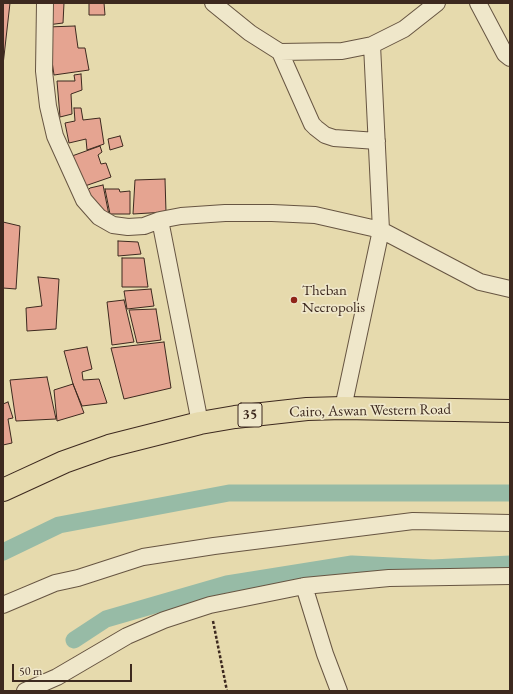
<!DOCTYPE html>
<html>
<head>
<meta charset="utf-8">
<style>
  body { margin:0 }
  #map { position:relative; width:513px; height:694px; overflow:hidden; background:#e6daad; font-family:"EB Garamond",serif }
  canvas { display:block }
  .frame { position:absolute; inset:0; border:4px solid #3d291f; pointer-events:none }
  .scale { position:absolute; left:12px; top:664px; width:120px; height:18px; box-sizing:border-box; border:2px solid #3d291f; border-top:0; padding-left:5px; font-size:12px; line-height:14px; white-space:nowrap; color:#3d291f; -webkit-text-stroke:3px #efe7ca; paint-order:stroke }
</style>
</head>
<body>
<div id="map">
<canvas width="513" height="694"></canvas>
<div class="frame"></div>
<div class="scale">50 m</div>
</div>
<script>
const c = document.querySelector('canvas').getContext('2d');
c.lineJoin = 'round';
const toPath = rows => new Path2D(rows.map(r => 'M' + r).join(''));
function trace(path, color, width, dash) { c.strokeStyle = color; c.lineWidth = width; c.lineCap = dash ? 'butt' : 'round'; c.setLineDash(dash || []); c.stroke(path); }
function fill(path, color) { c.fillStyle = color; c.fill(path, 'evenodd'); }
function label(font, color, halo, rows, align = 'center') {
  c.font = font + ' "EB Garamond",serif'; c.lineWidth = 3.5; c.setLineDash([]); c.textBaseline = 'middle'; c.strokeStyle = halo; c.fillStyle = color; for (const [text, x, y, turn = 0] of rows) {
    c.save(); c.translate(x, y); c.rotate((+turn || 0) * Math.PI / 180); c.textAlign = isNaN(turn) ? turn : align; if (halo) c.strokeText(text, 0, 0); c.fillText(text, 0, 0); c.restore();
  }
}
const canal = toPath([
  [3,552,59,525,229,493,510,493],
  [74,640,106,619,227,584,352,564,433,568,510,564]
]);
const building = toPath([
  [3,3,10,3,3,65,3,3],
  [48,3,64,3,63,23,47,25,48,3],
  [89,3,104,3,105,15,89,15,89,3],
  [75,26,78,48,85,48,89,70,54,75,47,27,75,26],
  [81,74,82,90,71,94,72,114,60,117,57,81,75,81,74,75,81,74],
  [74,108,81,108,83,120,100,118,104,144,87,150,86,139,69,143,65,123,75,121,74,108],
  [120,136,123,146,110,150,108,139,120,136],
  [100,146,102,152,98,155,101,164,106,163,111,177,82,187,72,156,100,146],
  [165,179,166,212,133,214,135,180,165,179],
  [103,185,109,215,86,192,90,188,103,185],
  [105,189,119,189,120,192,130,191,130,214,110,214,105,189],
  [3,222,20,226,16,289,3,288,3,222],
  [118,241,138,242,141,254,118,256,118,241],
  [122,258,144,258,148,287,122,287,122,258],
  [38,277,59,279,56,329,27,331,26,308,42,306,38,277],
  [151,289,154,306,127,309,124,291,151,289],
  [124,300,134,342,112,345,107,302,124,300],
  [156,309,161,340,137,343,129,310,156,309],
  [164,342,171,388,124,399,111,348,164,342],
  [87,347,92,369,82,372,83,380,99,379,107,403,82,406,73,384,64,351,87,347],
  [47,377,56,419,16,421,10,380,47,377],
  [73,384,84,413,57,421,54,390,73,384],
  [8,402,13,418,8,419,12,443,3,445,3,404,8,402]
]);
const path = toPath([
  [213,621,227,691]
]);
const street = toPath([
  [45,3,44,71,48,106,55,136,84,200,99,217,113,225,128,227,144,226,160,220,200,423],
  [213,3,250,33,280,52,342,51,372,45,404,29,437,3],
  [478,3,505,54,510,58],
  [280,52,312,124,316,128,325,135,334,138,377,141],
  [160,220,181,216,225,213,272,213,315,215,381,230,480,282,510,289],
  [343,408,381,230,372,45],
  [304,586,325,654,339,691],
  [3,605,55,583,78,578,143,557,214,546,413,521,510,523],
  [25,691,57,677,127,636,164,620,210,605,304,586,389,578,510,576]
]);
const primary = toPath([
  [3,490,64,462,109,446,200,423,235,417,307,409,343,408,510,411]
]);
const markers = [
  [294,300,4,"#8f2418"]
];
const shields = [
  [250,415,24]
];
const shieldNames = [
  ["35",250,415]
];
const poiNames = [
  ["Theban",302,291],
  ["Necropolis",302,308]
];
const streetNames = [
  ["Cairo, Aswan Western Road",370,411,-1]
];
trace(canal, '#97bba6', 17);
fill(building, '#e5a491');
trace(building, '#3d291f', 1);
trace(street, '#675542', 18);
trace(primary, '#3d291f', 24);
trace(path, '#3d291f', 2.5, [3, 2]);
trace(street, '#efe7ca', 16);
trace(primary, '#e6daad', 22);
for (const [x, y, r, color] of markers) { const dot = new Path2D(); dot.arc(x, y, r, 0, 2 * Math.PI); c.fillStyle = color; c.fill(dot); trace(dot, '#efe7ca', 1.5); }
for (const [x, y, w] of shields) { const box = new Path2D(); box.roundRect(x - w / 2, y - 12, w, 24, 3); c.fillStyle = '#efe7ca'; c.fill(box); trace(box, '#3d291f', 1); }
label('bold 14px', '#3d291f', null, shieldNames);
label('15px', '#3d291f', '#efe7ca', poiNames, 'left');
label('15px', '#3d291f', '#efe7ca', streetNames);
</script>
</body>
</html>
